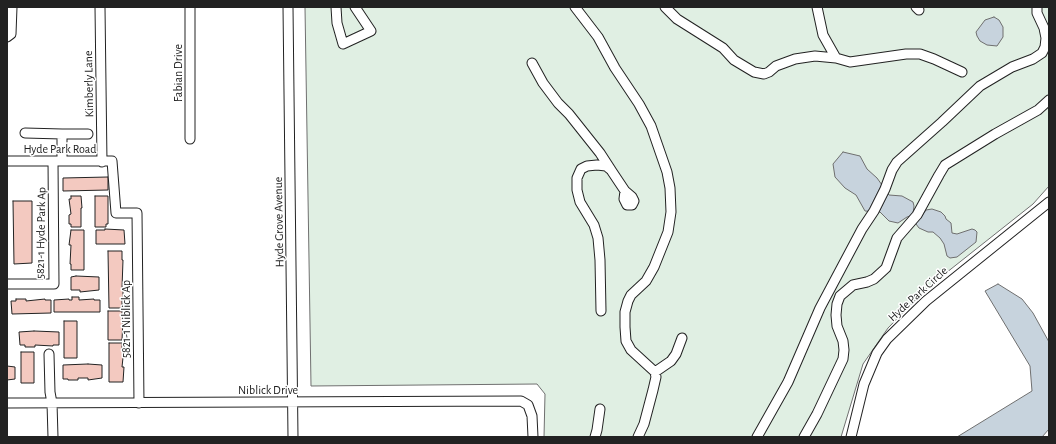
<!DOCTYPE html>
<html>
<head>
<meta charset="utf-8">
<style>
  body { margin:0 }
  #map { position:relative; width:1056px; height:444px; overflow:hidden; background:#fff; font-family:"Alegreya Sans",sans-serif }
  canvas { display:block }
  .frame { position:absolute; inset:0; border:8px solid #222; pointer-events:none }
</style>
</head>
<body>
<div id="map">
<canvas width="1056" height="444"></canvas>
<div class="frame"></div>
</div>
<script>
const c = document.querySelector('canvas').getContext('2d');
c.lineJoin = 'round';
function fill(path, color) { c.fillStyle = color; c.fill(path, 'evenodd'); }
const toPath = rows => new Path2D(rows.map(r => 'M' + r).join(''));
function trace(path, color, width, dash) { c.strokeStyle = color; c.lineWidth = width; c.lineCap = dash ? 'butt' : 'round'; c.setLineDash(dash || []); c.stroke(path); }
function label(font, color, halo, rows, align = 'center') {
  c.font = font + ' "Alegreya Sans",sans-serif'; c.lineWidth = 3; c.setLineDash([]); c.textBaseline = 'middle'; c.strokeStyle = halo; c.fillStyle = color; for (const [text, x, y, turn = 0] of rows) {
    c.save(); c.translate(x, y); c.rotate((+turn || 0) * Math.PI / 180); c.textAlign = isNaN(turn) ? turn : align; if (halo) c.strokeText(text, 0, 0); c.fillText(text, 0, 0); c.restore();
  }
}
const green = toPath([
  [305,7,1049,7,1049,186,1033,204,927,288,888,328,863,364,841,437,544,437,545,394,537,384,311,386,305,7]
]);
const water = toPath([
  [994,17,999,20,1003,27,1003,37,997,46,987,45,980,41,977,36,976,32,985,20,994,17],
  [843,152,860,156,867,169,877,178,882,185,883,189,889,195,902,196,913,202,914,206,913,214,921,217,926,210,932,209,941,212,945,216,946,219,951,223,952,233,957,234,972,229,975,230,977,232,976,242,957,257,950,258,947,256,944,244,940,238,933,232,928,232,919,228,916,224,916,221,910,216,907,217,898,223,889,221,880,212,865,211,856,195,845,188,835,177,833,164,843,152],
  [998,284,1022,299,1033,313,1049,342,1049,429,1042,437,957,437,1032,391,1030,366,985,291,998,284]
]);
const building = toPath([
  [108,177,108,190,63,191,63,178,108,177],
  [71,196,81,196,82,208,81,208,81,227,71,227,71,224,69,224,69,215,71,214,69,199,71,199,71,196],
  [95,196,108,196,108,224,106,224,106,227,95,227,95,196],
  [13,201,32,201,32,263,14,264,13,201],
  [105,229,124,230,125,244,96,244,96,230,105,230,105,229],
  [71,230,84,230,84,270,71,270,71,264,70,264,71,245,69,245,71,230],
  [108,251,122,251,122,260,123,260,122,288,123,288,123,298,122,298,122,308,109,308,108,251],
  [76,276,99,277,99,290,80,292,80,290,71,290,71,277,76,276],
  [72,297,79,297,79,300,94,299,94,300,100,300,100,312,54,312,54,300,69,299,69,300,72,300,72,297],
  [16,299,26,299,26,301,45,299,45,300,51,300,51,313,12,314,11,301,16,301,16,299],
  [108,311,122,311,122,320,123,320,122,340,108,340,108,311],
  [64,321,77,321,77,358,64,358,64,321],
  [34,331,59,332,59,345,53,345,53,346,35,345,35,347,25,347,25,345,20,345,19,332,34,331],
  [109,343,122,343,122,349,124,348,122,367,124,367,123,382,109,382,109,343],
  [21,352,34,352,34,383,21,383,21,352],
  [88,364,102,365,102,378,88,380,88,378,78,378,78,380,68,380,68,379,63,379,63,365,88,364],
  [7,366,15,367,15,379,7,380,7,366]
]);
const minor = toPath([
  [100,7,102,162],
  [190,7,190,139],
  [288,7,293,437],
  [336,7,337,23,343,44,371,31,355,7],
  [575,7,598,37,615,68,639,104,651,126,667,172,670,188,671,212,668,232,654,267,646,281,631,295,628,301,625,312,625,327,626,341,631,350,655,372,671,361,676,354,682,338],
  [665,7,677,19,723,48,734,60,754,72,764,74,769,72,776,66,795,59,815,56,836,58,850,62,906,54,920,54,934,59,962,72],
  [817,7,823,35,836,58],
  [916,7,919,10],
  [7,37,11,34,12,7],
  [532,63,543,83,558,103,569,114,600,153,611,170],
  [25,133,62,134],
  [7,161,112,161,116,213,137,213,139,403],
  [62,161,62,134,88,134],
  [7,284,54,284,53,161],
  [601,311,600,260,598,238,594,225,580,202,577,190,577,178,581,169,587,166,597,165,606,166,611,170,625,191,624,199,627,205,632,205,634,201,632,197,625,191],
  [49,354,50,392,52,403,53,437],
  [7,403,521,401,528,405,532,416,533,437],
  [595,437,597,430,600,409],
  [638,437,644,424,653,390,656,377,655,372],
  [757,437,788,382,820,308,862,229,874,211,885,189,892,170,897,162,942,122,980,86,1012,67,1033,59,1042,53,1045,47,1046,38,1044,28,1037,13,1037,7],
  [804,437,817,414,843,359,844,350,843,341,837,326,836,315,837,304,840,296,853,285,867,282,874,279,886,268,897,238,917,215,939,175,945,165,995,134,1038,110,1049,100],
  [851,437,864,384,877,353,887,339,926,301,1049,202]
]);
const streetNames = [
  ["Fabian Drive",178,73,-90],
  ["Kimberly Lane",89,84,-91],
  ["Hyde Park Road",60,149],
  ["Hyde Grove Avenue",279,222,-91],
  ["5821-1 Hyde Park Ap",41,233,-89],
  ["Hyde Park Circle",918,294,-42],
  ["5821-1 Niblick Ap",126,319,-90],
  ["Niblick Drive",268,390]
];
fill(green, '#e0efe3');
trace(green, '#6f6f6f', 1);
fill(water, '#c7d3dd');
trace(water, '#6f6f6f', 1);
fill(building, '#f3c9c0');
trace(building, '#222', 1);
trace(minor, '#222', 11);
trace(minor, '#fff', 9);
label('12px', '#222', '#fff', streetNames);
</script>
</body>
</html>
